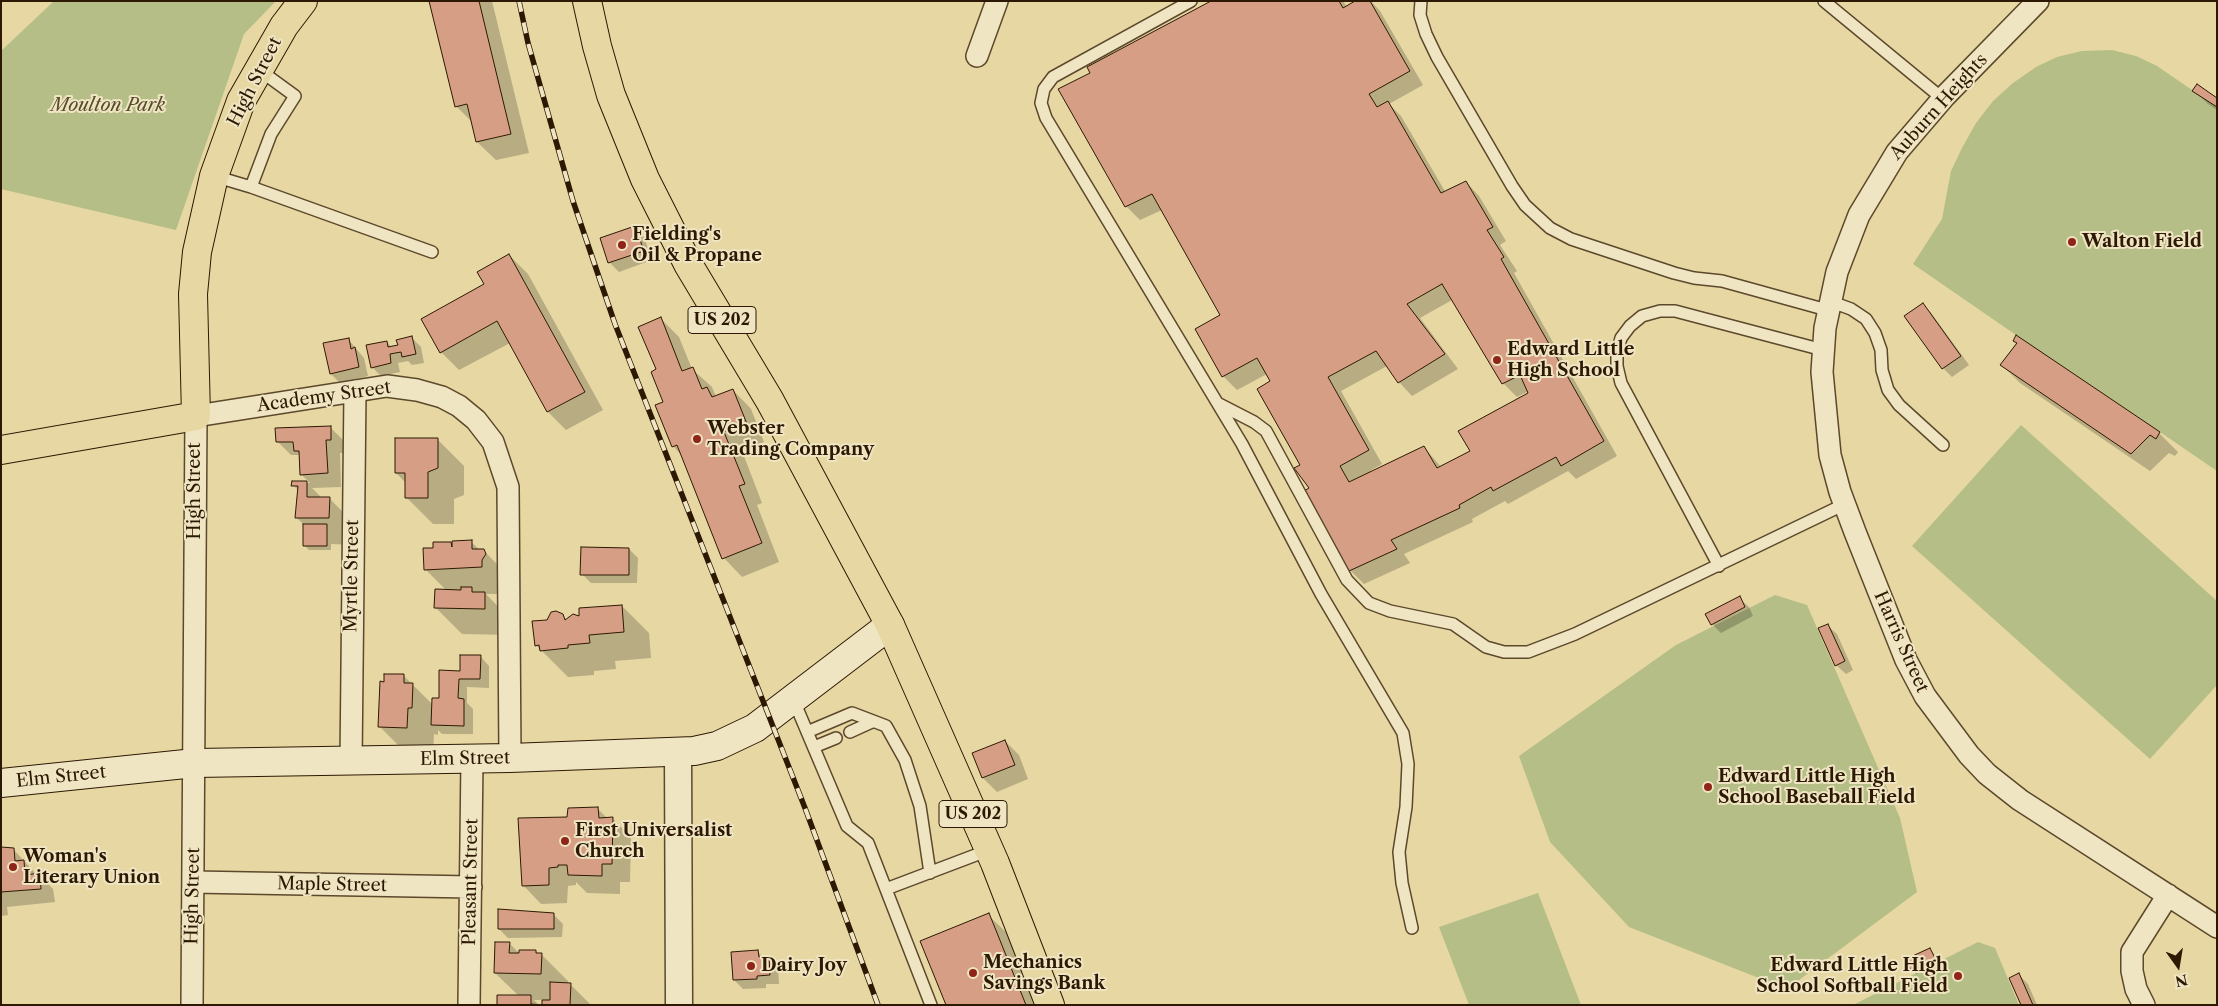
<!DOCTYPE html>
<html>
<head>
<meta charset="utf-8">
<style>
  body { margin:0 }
  #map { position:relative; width:2218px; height:1006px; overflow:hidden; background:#e7d7a3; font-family:"Libre Caslon Text",serif }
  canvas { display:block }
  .frame { position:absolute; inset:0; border:2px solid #2d1903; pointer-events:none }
  .north { position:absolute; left:2153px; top:941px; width:50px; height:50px; -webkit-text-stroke:4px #efe5c3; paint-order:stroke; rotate:167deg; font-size:14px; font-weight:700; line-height:20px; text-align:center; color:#2d1903 }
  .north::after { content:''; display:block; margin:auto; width:18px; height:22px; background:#2d1903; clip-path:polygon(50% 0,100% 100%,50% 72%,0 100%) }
</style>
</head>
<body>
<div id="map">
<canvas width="2218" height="1006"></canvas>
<div class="frame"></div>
<div class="north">N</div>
</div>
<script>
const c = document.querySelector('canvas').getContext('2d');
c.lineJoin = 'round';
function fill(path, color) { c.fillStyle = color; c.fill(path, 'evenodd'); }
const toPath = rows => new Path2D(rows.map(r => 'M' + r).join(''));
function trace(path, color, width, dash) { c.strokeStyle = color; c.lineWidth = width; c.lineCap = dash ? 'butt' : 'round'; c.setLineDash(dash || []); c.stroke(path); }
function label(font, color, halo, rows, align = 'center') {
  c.font = font + ' "Libre Caslon Text",serif'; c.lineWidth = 4; c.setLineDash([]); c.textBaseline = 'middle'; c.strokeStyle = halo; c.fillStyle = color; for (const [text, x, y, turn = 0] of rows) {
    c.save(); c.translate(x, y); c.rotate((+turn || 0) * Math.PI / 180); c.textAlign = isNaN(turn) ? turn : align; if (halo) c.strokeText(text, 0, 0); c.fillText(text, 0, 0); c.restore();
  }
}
const green = toPath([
  [54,1,276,1,244,34,176,230,1,189,1,51],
  [2112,50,2136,56,2157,66,2192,90,2197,84,2217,98,2217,471,2160,432,2156,439,2150,436,2131,454,2000,365,2016,343,2013,341,2016,335,1913,264,1942,219,1951,171,1962,148,1976,123,1993,101,2013,83,2036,67,2057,57,2082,51],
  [2021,425,2217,601,2217,685,2150,759,1912,546],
  [1775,595,1807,605,1900,818,1917,892,1787,989,1629,927,1550,842,1519,756,1676,645],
  [1538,893,1581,1005,1469,1005,1439,927],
  [1978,942,1995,948,2019,1005,1853,1005]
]);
const shadow = toPath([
  [431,1,492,1,529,153,496,160,477,142,473,123,456,106],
  [1214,1,1343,1,1347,7,1358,1,1371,1,1380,11,1423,85,1389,104,1401,116,1446,193,1466,182,1479,196,1506,241,1500,245,1517,271,1514,273,1617,456,1576,479,1568,471,1508,504,1505,501,1472,519,1473,522,1404,554,1410,563,1364,584,1350,570,1310,488,1267,374,1237,390,1223,376,1221,315,1162,210,1140,220,1126,206,1091,73],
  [1452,300,1503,383,1517,397,1529,391,1530,394,1471,451,1441,467,1424,447,1371,473,1370,471,1382,464,1341,391,1387,366,1399,382,1412,396,1458,369,1420,318],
  [2194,90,2217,99,2217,110,2208,104],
  [635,228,644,237,652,260,619,272,610,263,601,239],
  [509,255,528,274,603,410,566,430,548,412,510,343,459,370,441,352,485,285],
  [1923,304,1932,314,1969,365,1952,377,1943,368],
  [661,319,679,337,692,369,712,387,716,397,733,390,751,409,764,442,742,451,762,503,757,505,779,562,742,577,724,558,683,457,673,446,657,370],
  [412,338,421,347,424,363,412,365,408,361,398,363,400,372,381,376,372,367,387,342,392,348,399,346],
  [348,339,364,358,368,376,340,383,331,374],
  [2002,365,2159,433,2178,452,2175,456,2169,453,2150,471,2020,383],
  [330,427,344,441,345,453,340,453,341,487,312,488,322,498,329,498,356,525,356,545,331,544,331,550,309,550,304,545,304,525,296,517,299,491,293,485,293,482,310,483,301,474,299,455,291,455,277,441],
  [437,439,464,466,464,495,454,499,454,524,433,524,406,497,406,483,396,473],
  [471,542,480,550,484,551,511,578,509,594,486,594,511,620,511,635,462,634,435,607,447,591,425,569,434,549,450,543,453,546],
  [629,549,638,558,637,583,591,583,582,574],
  [1739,598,1749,607,1753,616,1721,633,1712,624],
  [622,606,649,633,651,658,615,661,616,669,594,671,594,675,568,677,536,645,547,621,562,615,567,620],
  [1827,625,1837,634,1853,670,1846,674,1836,665],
  [480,656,489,666,489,688,467,687,467,703,473,709,473,734,442,734,438,730,438,735,434,734,433,754,406,753,379,726,385,683,404,676,433,705,461,672],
  [1005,741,1019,755,1028,779,997,792,983,778,973,754],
  [597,808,608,819,612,818,631,837,630,882,620,882,620,894,587,893,576,882,576,885,568,886,567,903,541,904,523,885,569,819],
  [1,849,14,850,37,875,39,875,53,889,55,902,7,907,8,915,1,916],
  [553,914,563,924,562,937,508,938,499,929],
  [988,915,1007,933,1036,1005,947,1005],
  [509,943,520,954,535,952,541,954,568,981,568,984,570,984,591,1005,544,1005,544,1000,534,1000,539,1005,498,1005,519,996,495,973],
  [1930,949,1939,964,1916,974,1912,970],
  [758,952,764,958,769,958,778,967,779,984,766,984,766,988,743,989,734,980],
  [2019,975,2028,984,2037,1005,2023,1005]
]);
const building = toPath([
  [429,1,479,1,511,134,476,142,467,104,455,107,429,1],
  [1211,1,1339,1,1343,8,1355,1,1370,1,1410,71,1369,94,1377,107,1388,101,1441,193,1466,181,1493,227,1487,230,1504,257,1501,259,1604,441,1561,466,1556,457,1493,491,1491,487,1459,505,1460,508,1391,540,1397,549,1349,571,1304,491,1309,488,1294,468,1300,465,1257,389,1270,381,1257,358,1222,377,1195,329,1220,315,1152,194,1125,207,1058,89,1090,73,1087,67,1211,1],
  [1442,284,1502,384,1520,375,1528,393,1458,431,1470,451,1437,468,1424,446,1349,482,1340,466,1369,450,1328,377,1376,351,1398,383,1445,354,1407,304,1442,284],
  [2197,84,2217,98,2217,107,2192,91,2197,84],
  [635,226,644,251,608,263,600,238,635,226],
  [509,254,585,392,547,412,497,321,440,353,421,319,484,284,477,272,509,254],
  [1923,303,1961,356,1942,369,1904,316,1923,303],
  [661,317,682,371,693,367,702,389,707,387,712,397,733,389,747,424,724,432,745,484,739,486,762,543,722,559,677,445,672,447,655,405,663,402,651,372,656,369,638,327,661,317],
  [2016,335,2160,432,2156,439,2150,435,2131,454,2000,365,2017,343,2013,341,2016,335],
  [412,336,416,354,402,357,401,352,390,354,391,363,371,368,366,345,387,341,388,347,398,345,396,340,412,336],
  [349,338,351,349,355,347,359,367,330,374,323,343,349,338],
  [331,426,331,440,326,440,328,473,300,475,299,451,294,451,293,442,276,442,275,428,331,426],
  [395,438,438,438,438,468,428,472,428,498,405,498,405,473,395,473,395,438],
  [292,481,307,481,307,497,330,497,329,518,295,518,298,486,291,486,292,481],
  [303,524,327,524,327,546,303,546,303,524],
  [472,540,472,549,484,549,486,554,482,560,482,567,424,570,423,548,433,548,433,542,451,542,452,547,452,541,472,540],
  [581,547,629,548,629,575,580,575,581,547],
  [461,587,472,587,472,592,485,592,485,609,434,608,435,589,461,590,461,587],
  [1740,596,1745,607,1711,625,1705,614,1740,596],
  [622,605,624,632,589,635,590,643,568,645,568,648,540,651,539,645,535,646,532,621,547,620,551,612,556,611,563,614,565,620,573,614,579,616,579,608,622,605],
  [1828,624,1845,661,1835,666,1818,628,1828,624],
  [460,655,481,655,480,679,459,679,458,698,464,699,464,726,431,725,432,698,439,698,439,670,460,671,460,655],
  [384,674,404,674,404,683,413,683,412,708,408,708,407,728,378,727,380,681,384,682,384,674],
  [1005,740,1015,765,982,778,972,753,1005,740],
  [598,807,599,818,613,817,612,864,602,864,602,876,568,875,567,865,558,865,558,867,549,868,549,885,522,886,518,818,567,817,568,808,598,807],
  [1,847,14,848,15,861,24,860,25,875,40,873,41,889,1,892,1,847],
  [498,909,554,913,554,929,498,929,498,909],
  [989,913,1026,1005,946,1005,920,941,989,913],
  [495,942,510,942,509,953,519,953,519,950,536,950,536,953,542,953,541,974,494,973,495,942],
  [1930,948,1936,960,1911,971,1906,959,1930,948],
  [758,950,759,957,769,957,770,975,757,976,757,979,733,980,731,952,758,950],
  [2019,973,2033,1005,2021,1005,2009,978,2019,973],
  [550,982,571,983,570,1005,497,1005,497,995,531,995,531,1004,542,1005,542,1000,550,1000,550,982]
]);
const service = toPath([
  [1191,1,1053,77,1044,89,1041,103,1046,118,1242,444,1321,594,1403,733,1408,764,1406,807,1399,852,1402,883,1412,928],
  [1421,1,1420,15,1426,34,1437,57,1512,186,1525,205,1550,228,1571,239,1674,273,1694,278,1722,281,1827,310],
  [1824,1,1943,99],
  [214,176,251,187,432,252],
  [251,187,271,134,295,96,258,69],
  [1829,301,1851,309,1866,319,1875,333,1881,350,1882,370,1888,390,1899,405,1943,445],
  [1219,404,1254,422,1266,431,1347,580,1369,603,1390,611,1453,624,1486,647,1504,652,1528,652,1575,634,1845,504],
  [1719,566,1621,383,1617,366,1617,353,1621,338,1630,326,1642,316,1660,311,1675,311,1823,350],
  [794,701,847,826,868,843,931,1005],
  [807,732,852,713,886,726,905,760,920,806,930,873],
  [850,732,872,722],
  [814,747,836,738],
  [886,889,989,850]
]);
const minor = toPath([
  [2038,1,1945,96,1897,152,1859,215,1837,272,1825,328,1822,372,1830,455,1840,492,1855,532,1906,660,1925,696,1969,755,1987,774,2020,800,2217,927],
  [977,56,997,1],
  [351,762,355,391],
  [193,882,471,887],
  [192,1005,196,416,387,386,417,390,442,397,459,406,476,420,493,442,508,487,510,758],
  [469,1005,472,759],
  [2144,1005,2136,989,2132,971,2132,952,2168,895]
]);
const tertiary = toPath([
  [678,752,679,1005]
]);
const secondary = toPath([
  [1,783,195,763,510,758,694,751,717,746,755,728,890,625]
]);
const primary = toPath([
  [1,450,196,416,193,294,197,252,214,176,241,101,284,26,303,1]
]);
const trunk = toPath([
  [587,1,597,46,611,95,645,179,688,264,770,401,890,625,995,863,1050,1005]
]);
const rail = toPath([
  [519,1,528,43,573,201,615,324,805,808,878,1005]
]);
const markers = [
  [2072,242,5,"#8f2418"],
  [622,245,5,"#8f2418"],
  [1497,360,5,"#8f2418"],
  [697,439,5,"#8f2418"],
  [1708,787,5,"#8f2418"],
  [565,841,5,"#8f2418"],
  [13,867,5,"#8f2418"],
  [751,966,5,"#8f2418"],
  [973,973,5,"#8f2418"],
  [1958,976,5,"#8f2418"]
];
const shields = [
  [722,320,68],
  [973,814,68]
];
const shieldNames = [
  ["US 202",722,320],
  ["US 202",973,814]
];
const streetNames = [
  ["High Street",255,82,-63],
  ["Auburn Heights",1939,107,-48],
  ["Academy Street",324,397,-8],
  ["High Street",195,491,-90],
  ["Myrtle Street",352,576,-89],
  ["Harris Street",1901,642,66],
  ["Elm Street",465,759,-1],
  ["Elm Street",61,777,-6],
  ["Pleasant Street",471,882,-89],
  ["Maple Street",332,885,1],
  ["High Street",193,896,-89]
];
const parkNames = [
  ["Moulton Park",108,106]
];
const poiNames = [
  ["Fielding's",632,235],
  ["Oil & Propane",632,256],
  ["Walton Field",2082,242],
  ["Edward Little",1507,350],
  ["High School",1507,371],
  ["Webster",707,429],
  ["Trading Company",707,450],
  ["Edward Little High",1718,777],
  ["School Baseball Field",1718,798],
  ["First Universalist",575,831],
  ["Church",575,852],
  ["Woman's",23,857],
  ["Literary Union",23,878],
  ["Mechanics",983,963],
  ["Savings Bank",983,984],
  ["Dairy Joy",761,966],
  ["Edward Little High",1948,966,"right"],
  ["School Softball Field",1948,987,"right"]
];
fill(green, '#b4be86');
fill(shadow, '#0003');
fill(building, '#d69f85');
trace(building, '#2d1903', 1);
trace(service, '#5c482b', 14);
trace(minor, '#5c482b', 24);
trace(tertiary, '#5c482b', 29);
trace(secondary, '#2d1903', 30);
trace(primary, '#2d1903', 30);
trace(trunk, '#2d1903', 30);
trace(service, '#efe5c3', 11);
trace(minor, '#efe5c3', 21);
trace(tertiary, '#efe5c3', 26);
trace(secondary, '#efe5c3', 28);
trace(primary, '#e7d7a3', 28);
trace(trunk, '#e7d7a3', 28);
trace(rail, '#2d1903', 5.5);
trace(rail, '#efe5c3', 4, [11]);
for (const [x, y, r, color] of markers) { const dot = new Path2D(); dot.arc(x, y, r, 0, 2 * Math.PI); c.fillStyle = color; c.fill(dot); trace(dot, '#efe5c3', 2); }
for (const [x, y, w] of shields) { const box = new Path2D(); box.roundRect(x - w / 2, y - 13.5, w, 27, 4); c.fillStyle = '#efe5c3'; c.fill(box); trace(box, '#2d1903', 1); }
label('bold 16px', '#2d1903', null, shieldNames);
label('18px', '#2d1903', '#efe5c3', streetNames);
label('italic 18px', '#564b2a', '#efe5c3', parkNames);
label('bold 18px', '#2d1903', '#efe5c3', poiNames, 'left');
</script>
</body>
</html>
